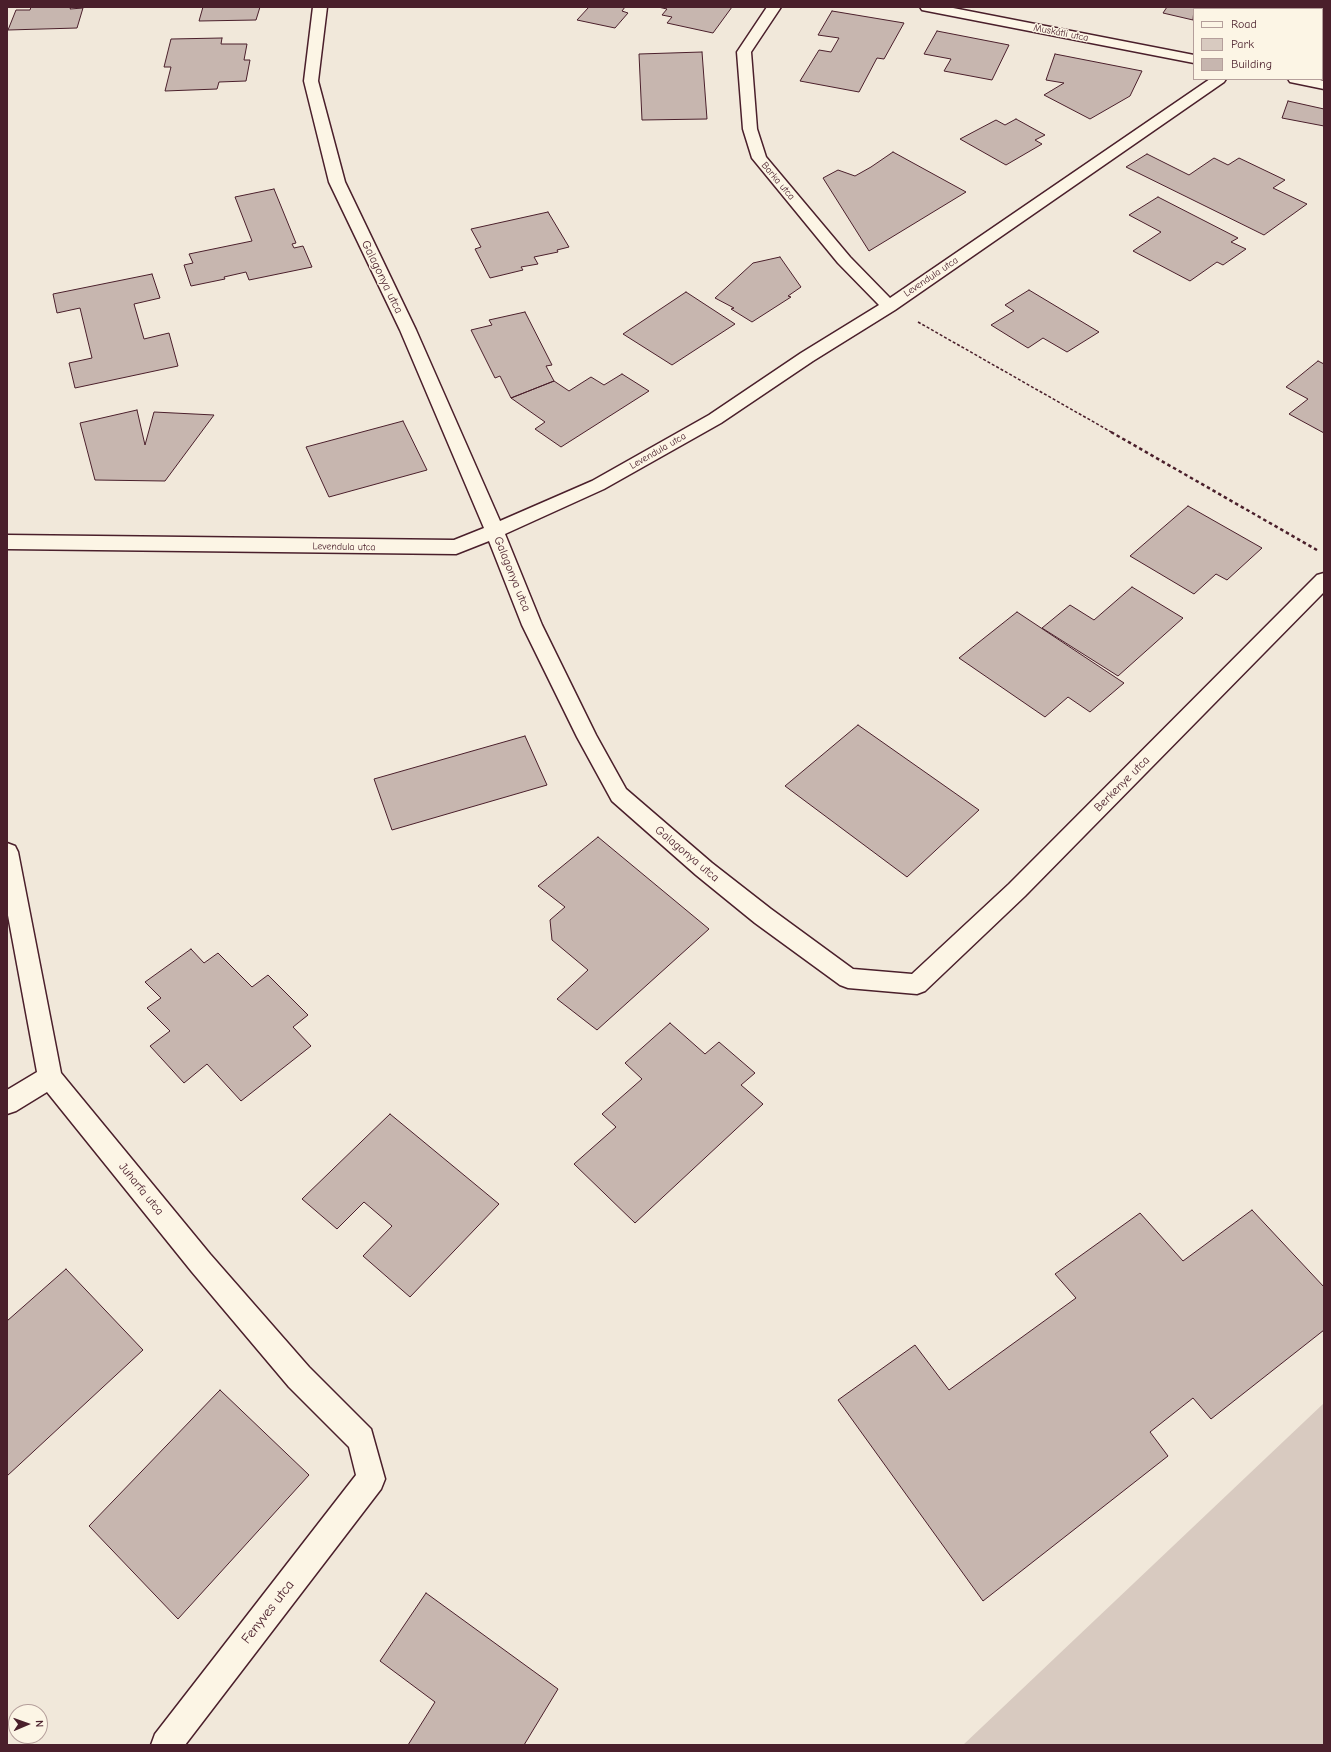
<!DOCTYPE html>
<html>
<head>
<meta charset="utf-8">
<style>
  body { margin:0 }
  #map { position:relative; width:1331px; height:1752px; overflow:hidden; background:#f1e8da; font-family:"Comic Neue",sans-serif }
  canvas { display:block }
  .frame { position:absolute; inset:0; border:8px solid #4a1f2b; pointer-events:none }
  .legend { position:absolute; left:1193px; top:8px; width:130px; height:72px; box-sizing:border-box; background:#fcf5e5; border:1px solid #b59f9b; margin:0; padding:5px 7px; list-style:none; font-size:12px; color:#4a1f2b }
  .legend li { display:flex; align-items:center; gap:8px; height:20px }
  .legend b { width:20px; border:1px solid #b59f9b }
  .north { position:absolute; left:8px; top:1704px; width:40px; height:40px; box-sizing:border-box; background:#fcf5e5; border:1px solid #b59f9b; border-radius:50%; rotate:88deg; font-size:11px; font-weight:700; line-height:16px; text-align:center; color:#4a1f2b }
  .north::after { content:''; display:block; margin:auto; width:14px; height:18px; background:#4a1f2b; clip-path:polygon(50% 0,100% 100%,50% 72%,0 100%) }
</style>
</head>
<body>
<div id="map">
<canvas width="1331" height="1752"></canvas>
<div class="frame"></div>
<ul class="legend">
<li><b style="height:5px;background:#fcf5e5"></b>Road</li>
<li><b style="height:11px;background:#d8cac0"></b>Park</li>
<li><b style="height:11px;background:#c7b6af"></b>Building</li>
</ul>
<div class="north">N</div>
</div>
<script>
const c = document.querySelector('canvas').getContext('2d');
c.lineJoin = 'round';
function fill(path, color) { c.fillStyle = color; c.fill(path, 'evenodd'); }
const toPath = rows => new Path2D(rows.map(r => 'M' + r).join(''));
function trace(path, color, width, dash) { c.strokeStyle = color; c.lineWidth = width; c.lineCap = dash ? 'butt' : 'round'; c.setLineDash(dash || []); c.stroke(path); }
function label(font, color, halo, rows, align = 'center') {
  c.font = font + ' "Comic Neue",sans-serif'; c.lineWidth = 3; c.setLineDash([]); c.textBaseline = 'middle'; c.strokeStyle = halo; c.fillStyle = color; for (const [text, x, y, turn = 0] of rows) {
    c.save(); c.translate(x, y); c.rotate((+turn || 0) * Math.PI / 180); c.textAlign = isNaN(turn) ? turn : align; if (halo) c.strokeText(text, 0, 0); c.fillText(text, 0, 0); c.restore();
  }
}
const green = toPath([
  [1324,1403,1324,1745,963,1745]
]);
const building = toPath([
  [31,7,71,7,70,9,83,8,77,28,8,30,16,10,30,10,31,7],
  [203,7,260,7,256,20,199,21,203,7],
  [589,7,625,7,622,11,628,13,615,28,577,20,589,7],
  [658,7,732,7,713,33,667,23,672,17,662,15,667,9,658,7],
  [1167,7,1200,7,1199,9,1194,9,1193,20,1163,13,1167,7],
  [832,11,904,23,884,59,877,58,859,92,800,81,819,50,831,52,839,38,818,35,832,11],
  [937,31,1009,45,992,80,944,71,951,59,924,54,937,31],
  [222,38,221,44,247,44,244,60,250,60,246,81,219,82,217,89,165,91,171,67,164,67,171,39,222,38],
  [702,52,707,119,642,120,639,54,702,52],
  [1055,54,1142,71,1130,96,1090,119,1044,95,1064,83,1046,80,1055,54],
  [1288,101,1324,109,1324,126,1282,118,1288,101],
  [1016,119,1045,135,1035,140,1042,144,1006,165,960,139,996,120,1005,125,1016,119],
  [893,152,966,192,869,251,823,178,838,170,855,176,871,167,893,152],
  [1147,154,1189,175,1214,158,1228,165,1239,158,1285,180,1273,188,1307,204,1264,235,1126,167,1147,154],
  [274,189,296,243,292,244,294,248,303,246,312,267,249,280,246,272,224,277,225,279,191,286,184,265,193,263,189,254,252,241,235,197,274,189],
  [1158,197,1238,238,1231,242,1246,249,1223,265,1217,262,1190,281,1133,251,1161,232,1129,215,1158,197],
  [548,212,569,247,557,250,558,252,534,257,538,264,521,267,523,270,490,278,475,249,481,247,471,229,548,212],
  [780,257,801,287,788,296,791,297,752,322,731,309,734,308,715,298,753,263,780,257],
  [152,274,160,298,134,304,144,339,169,333,178,366,75,388,69,363,92,358,80,308,57,313,53,294,152,274],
  [1029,290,1099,332,1067,352,1043,338,1028,348,991,325,1014,311,1005,305,1029,290],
  [686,292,735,324,672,365,623,334,686,292],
  [525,312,552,365,546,366,554,381,511,398,500,376,495,378,471,330,492,325,489,320,525,312],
  [1318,361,1324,364,1324,433,1289,414,1308,399,1286,387,1318,361],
  [622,374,649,391,561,447,535,429,545,422,511,398,554,381,569,391,591,377,604,385,622,374],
  [137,410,145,445,154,412,214,415,165,481,95,480,80,423,137,410],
  [403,421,427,470,329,497,306,447,403,421],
  [1188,506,1262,548,1227,580,1216,574,1194,594,1130,556,1188,506],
  [1132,587,1183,618,1118,676,1042,628,1070,605,1094,620,1132,587],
  [1017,612,1124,683,1090,712,1068,697,1045,717,959,658,1017,612],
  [858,725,979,810,907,877,785,786,858,725],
  [525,736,547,785,392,830,374,779,525,736],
  [598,837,709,929,597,1030,557,999,588,970,552,940,550,920,565,907,538,886,598,837],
  [191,949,204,963,218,953,252,987,268,975,308,1015,293,1027,311,1046,241,1101,207,1064,184,1083,150,1046,170,1031,147,1008,161,998,145,982,191,949],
  [670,1023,705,1054,719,1042,755,1073,741,1085,763,1104,635,1223,574,1164,616,1127,602,1114,642,1079,625,1063,670,1023],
  [390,1114,499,1204,410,1297,363,1256,392,1226,364,1202,337,1229,302,1199,390,1114],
  [1252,1210,1324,1287,1324,1330,1211,1419,1193,1398,1150,1432,1168,1456,983,1601,838,1400,915,1345,949,1390,1076,1298,1055,1274,1140,1213,1183,1261,1252,1210],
  [66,1269,143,1350,7,1476,7,1321,66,1269],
  [220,1390,309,1475,178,1619,89,1526,220,1390],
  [426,1593,558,1689,524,1745,408,1745,435,1702,380,1661,426,1593]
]);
const pathFar1 = toPath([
  [918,322,1113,433]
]);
const path = toPath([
  [1111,432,1317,550]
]);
const minor = toPath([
  [313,7,327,7,318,81,345,182,416,330,500,521,592,481,709,415,801,353,879,305,838,263,752,158,743,129,737,52,767,7,781,7,751,52,757,129,766,157,850,257,890,298,1210,79,1226,79,1224,82,895,310,813,361,721,423,604,489,505,534,542,625,596,735,626,789,712,863,771,909,853,969,912,974,1009,884,1317,575,1324,573,1324,592,1025,896,925,991,917,994,848,988,840,985,755,923,696,875,612,801,577,737,522,625,489,541,456,554,7,549,7,535,454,540,484,528,400,330,329,182,304,81,313,7],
  [920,7,948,7,1194,55,1194,63,927,11,922,10,920,7],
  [1322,24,1324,24,1324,32,1322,32,1322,24],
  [1288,79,1316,79,1324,81,1324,89,1290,82,1288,79],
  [7,843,15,846,18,852,61,1073,210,1254,309,1367,371,1429,385,1479,381,1489,185,1745,151,1745,155,1734,356,1475,349,1447,289,1387,192,1272,47,1092,16,1111,7,1114,7,1090,37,1072,7,910,7,843]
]);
const farStreetnames = [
  ["Muskátli utca",1061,33,11],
  ["Barka utca",778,181,50],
  ["Levendula utca",931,277,-34],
  ["Levendula utca",658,451,-30],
  ["Levendula utca",344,547,1]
];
const streetNames = [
  ["Galagonya utca",382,277,64],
  ["Galagonya utca",512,574,68],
  ["Berkenye utca",1122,784,-45],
  ["Galagonya utca",687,854,40],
  ["Juharfa utca",141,1189,51]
];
const nearStreetnames = [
  ["Fenyves utca",268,1612,-52]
];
fill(green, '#d8cac0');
fill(building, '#c7b6af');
trace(building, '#4a1f2b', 1);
trace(minor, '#4a1f2b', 3);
trace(pathFar1, '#4a1f2b', 1.5, [3, 2]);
trace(path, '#4a1f2b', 2.5, [3.5, 3]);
fill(minor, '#fcf5e5');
label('10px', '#4a1f2b', '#fcf5e5', farStreetnames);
label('12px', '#4a1f2b', '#fcf5e5', streetNames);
label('14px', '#4a1f2b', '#fcf5e5', nearStreetnames);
</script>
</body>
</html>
